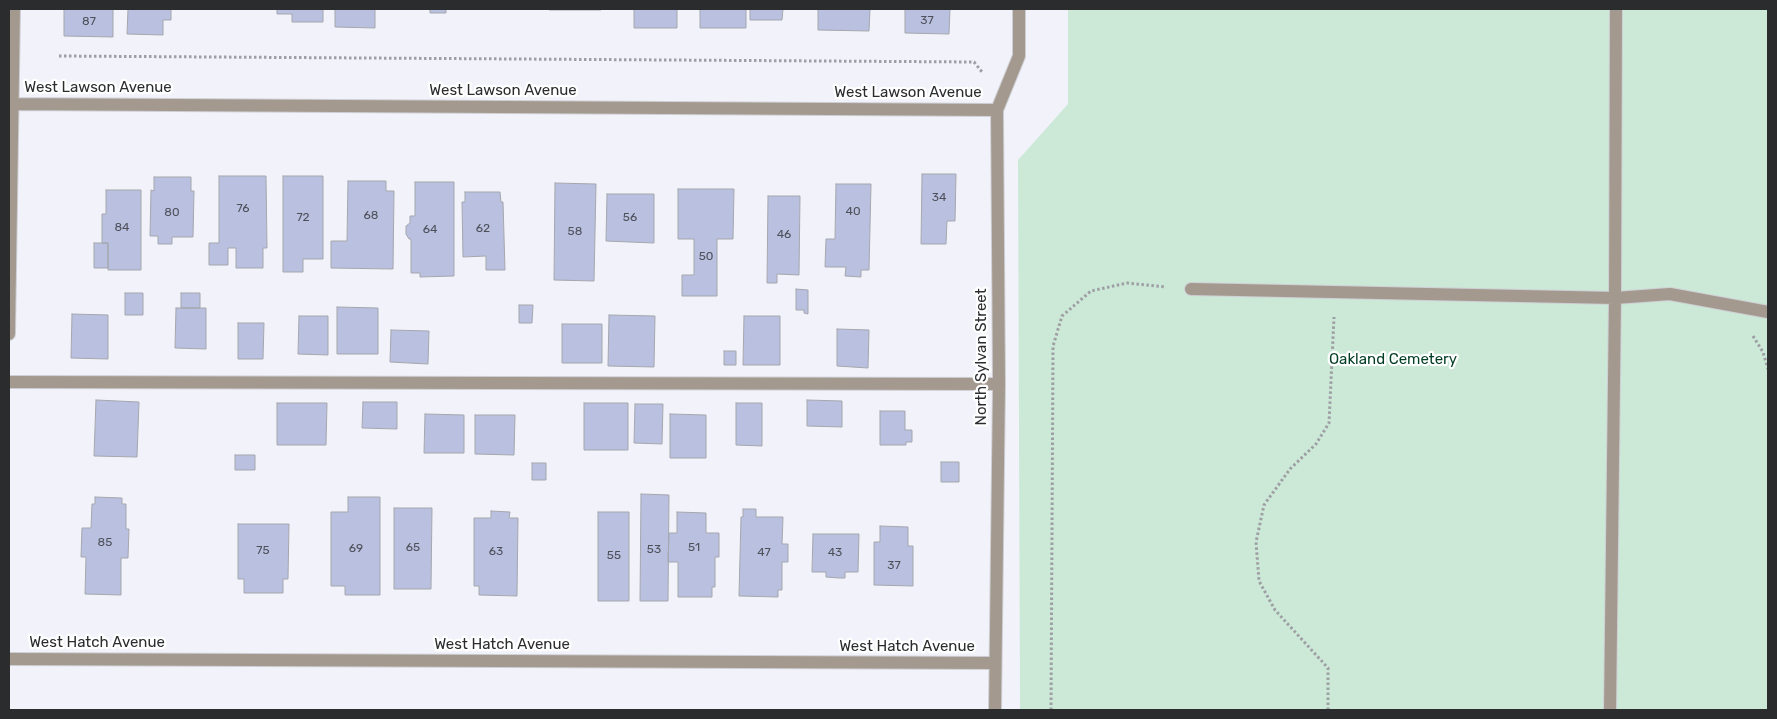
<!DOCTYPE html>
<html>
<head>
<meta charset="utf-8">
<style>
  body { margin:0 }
  #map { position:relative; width:1777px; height:719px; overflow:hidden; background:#f2f3fa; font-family:Rubik,sans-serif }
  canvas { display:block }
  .frame { position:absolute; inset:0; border:10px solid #2b2c2e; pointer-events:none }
</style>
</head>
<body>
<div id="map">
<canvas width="1777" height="719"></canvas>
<div class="frame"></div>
</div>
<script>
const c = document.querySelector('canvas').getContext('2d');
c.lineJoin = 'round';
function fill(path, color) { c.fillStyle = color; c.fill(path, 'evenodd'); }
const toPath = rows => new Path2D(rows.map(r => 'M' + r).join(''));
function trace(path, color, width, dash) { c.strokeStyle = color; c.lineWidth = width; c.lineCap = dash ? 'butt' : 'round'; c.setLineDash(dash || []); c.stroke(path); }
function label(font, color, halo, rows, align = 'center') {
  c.font = font + ' Rubik,sans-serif'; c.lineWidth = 4.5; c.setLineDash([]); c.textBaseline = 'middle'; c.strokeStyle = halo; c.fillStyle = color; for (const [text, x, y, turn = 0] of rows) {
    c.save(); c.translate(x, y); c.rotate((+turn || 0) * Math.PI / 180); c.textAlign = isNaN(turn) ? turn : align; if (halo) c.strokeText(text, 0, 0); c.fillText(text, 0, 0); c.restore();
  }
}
const green = toPath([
  [1068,9,1768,9,1768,710,1020,710,1018,160,1068,104]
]);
const building = toPath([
  [64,9,113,9,113,37,64,36,64,9],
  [128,9,171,9,171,20,163,20,163,35,127,34,128,9],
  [277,9,323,9,323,22,292,22,292,14,277,14,277,9],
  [335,9,375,9,375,28,335,27,335,9],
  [430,9,446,9,446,13,430,13,430,9],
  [549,9,601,9,601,10,549,10,549,9],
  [634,9,677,9,677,28,634,28,634,9],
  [700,9,746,9,746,28,700,28,700,9],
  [750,9,783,9,782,20,750,20,750,9],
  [818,9,870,9,869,31,818,30,818,9],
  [905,9,950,9,949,34,905,33,905,9],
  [922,174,956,174,955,221,947,221,946,244,921,244,922,174],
  [219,176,266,176,267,248,263,248,263,268,236,268,236,248,228,248,228,265,209,265,209,243,219,243,219,176],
  [283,176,323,176,323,259,303,259,303,272,283,272,283,176],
  [154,177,191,177,191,191,194,191,193,237,172,237,172,244,158,244,158,236,150,236,151,190,154,191,154,177],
  [348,181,386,181,386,191,394,191,393,269,331,268,331,241,347,241,348,181],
  [415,182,454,182,454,276,420,277,420,273,411,273,411,239,409,239,406,234,406,226,410,223,410,216,415,216,415,182],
  [555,183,596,184,594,281,554,280,555,183],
  [836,184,871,184,869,270,861,270,861,277,845,276,846,267,825,267,826,239,835,239,836,184],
  [678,189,734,189,733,239,717,239,717,296,682,296,682,275,694,275,694,239,678,239,678,189],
  [106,190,141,190,141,270,108,270,108,243,102,243,102,214,106,214,106,190],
  [465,192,500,192,501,202,503,202,505,270,486,270,486,256,463,257,462,202,465,202,465,192],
  [607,194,654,194,654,243,606,241,607,194],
  [768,196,800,196,799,275,777,274,777,283,767,283,768,196],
  [94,243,108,243,108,268,94,268,94,243],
  [796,289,808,290,808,314,804,313,804,310,796,310,796,289],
  [125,293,143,293,143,315,125,315,125,293],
  [181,293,200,293,200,308,181,308,181,293],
  [519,305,533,305,532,323,519,323,519,305],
  [337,307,378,308,378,354,337,354,337,307],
  [176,308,206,308,206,349,175,348,176,308],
  [72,314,108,315,108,359,71,358,72,314],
  [609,315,655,316,654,367,608,366,609,315],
  [299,316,328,316,328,355,298,354,299,316],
  [744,316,780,316,780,365,743,365,744,316],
  [238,323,264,323,263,359,238,359,238,323],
  [562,324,602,324,602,363,562,363,562,324],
  [837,329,869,330,868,368,837,366,837,329],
  [391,330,429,331,428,364,390,362,391,330],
  [724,351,736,351,736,365,724,365,724,351],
  [96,400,139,402,137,457,94,456,96,400],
  [807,400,842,401,842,427,807,426,807,400],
  [363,402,397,402,397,429,362,428,363,402],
  [277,403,327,403,326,445,277,445,277,403],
  [584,403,628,403,628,450,584,450,584,403],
  [736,403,762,403,762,446,736,445,736,403],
  [635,404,663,404,662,444,634,443,635,404],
  [880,411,905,411,905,430,912,430,912,442,906,442,906,445,880,445,880,411],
  [425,414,464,415,464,453,424,453,425,414],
  [670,414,706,415,706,458,670,458,670,414],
  [475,415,515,415,514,455,475,454,475,415],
  [235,455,255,455,255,470,235,470,235,455],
  [941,462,959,462,959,482,941,482,941,462],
  [532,463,546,463,546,480,532,480,532,463],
  [641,494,669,495,668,601,640,601,641,494],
  [95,497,122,498,122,504,126,504,126,529,129,529,128,558,121,558,121,595,85,594,86,557,81,557,82,528,91,528,92,504,95,504,95,497],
  [348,497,380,497,380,595,345,595,345,586,331,586,331,512,348,512,348,497],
  [394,508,432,508,431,589,394,589,394,508],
  [743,509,756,509,756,517,783,517,782,544,788,544,788,562,782,562,782,590,778,590,778,597,739,596,741,517,743,517,743,509],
  [491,511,510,512,509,518,518,518,517,596,479,595,479,586,474,586,474,518,491,518,491,511],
  [598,512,629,512,629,601,598,601,598,512],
  [677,512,706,513,706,533,719,533,719,557,715,557,715,587,712,587,712,597,678,597,678,562,668,562,669,533,677,533,677,512],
  [238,524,289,524,288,579,283,579,283,593,244,593,244,579,238,579,238,524],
  [880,526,908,527,908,546,913,546,913,586,874,585,874,542,880,542,880,526],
  [813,534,859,534,858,572,845,572,845,578,839,578,826,577,826,572,812,572,813,534]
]);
const path = toPath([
  [59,56,974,62,982,72],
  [1753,336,1763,352,1768,369],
  [1051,710,1053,346,1062,316,1091,291,1127,283,1166,287],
  [1328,710,1328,668,1275,610,1259,581,1256,542,1264,505,1290,469,1316,444,1329,423,1334,317]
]);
const minor = toPath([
  [9,104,997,110],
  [1191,289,1615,298,1670,294,1768,312],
  [9,334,14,9],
  [9,382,999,384],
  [9,659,995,663],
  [995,710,999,384,997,110,1019,56,1019,9],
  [1610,710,1615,298,1616,9]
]);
const numberNames = [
  ["37",927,21],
  ["87",89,22],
  ["34",939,198],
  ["76",243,209],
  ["40",853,212],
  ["80",172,213],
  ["68",371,216],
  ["72",303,218],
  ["56",630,218],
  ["84",122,228],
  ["62",483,229],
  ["64",430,230],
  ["58",575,232],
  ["46",784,235],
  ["50",706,257],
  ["85",105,543],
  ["65",413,548],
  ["51",694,548],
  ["69",356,549],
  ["53",654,550],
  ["75",263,551],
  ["63",496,552],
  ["47",764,553],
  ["43",835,553],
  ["55",614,556],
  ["37",894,566]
];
const streetNames = [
  ["West Lawson Avenue",98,88],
  ["West Lawson Avenue",503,91],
  ["West Lawson Avenue",908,93],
  ["North Sylvan Street",982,357,-90],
  ["West Hatch Avenue",97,643],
  ["West Hatch Avenue",502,645],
  ["West Hatch Avenue",907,647]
];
const parkNames = [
  ["Oakland Cemetery",1393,360]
];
fill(green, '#cce8d7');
fill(building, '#b9c0e0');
trace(building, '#a5a7ad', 1);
trace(minor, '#cecfd5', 14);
trace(path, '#9e9fa4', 3, [2.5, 2.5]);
trace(minor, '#a4998e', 12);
label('12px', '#4e515a', null, numberNames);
label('15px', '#2b2c2e', '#fff', streetNames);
label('15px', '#003d24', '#fff', parkNames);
</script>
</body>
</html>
